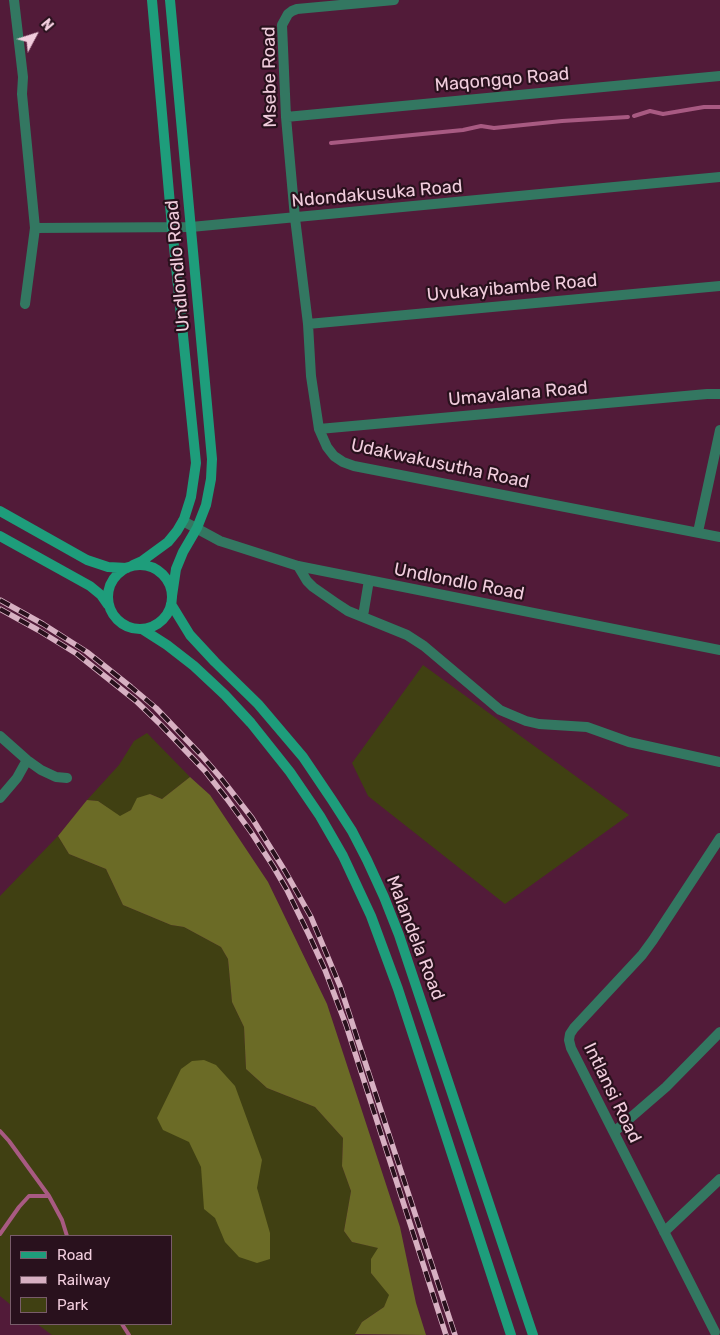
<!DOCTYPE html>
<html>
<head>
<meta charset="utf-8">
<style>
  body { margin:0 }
  #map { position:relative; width:720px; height:1335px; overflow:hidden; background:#521b39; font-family:Rubik,sans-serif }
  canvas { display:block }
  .legend { position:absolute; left:10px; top:1235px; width:162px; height:90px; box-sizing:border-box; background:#29111d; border:1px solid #795c6a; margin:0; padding:6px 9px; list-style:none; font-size:15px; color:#f1cddd }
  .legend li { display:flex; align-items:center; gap:10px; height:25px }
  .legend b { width:25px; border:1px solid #795c6a }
  .north { position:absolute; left:10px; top:10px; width:50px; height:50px; -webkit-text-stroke:4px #29111d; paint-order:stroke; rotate:50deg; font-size:14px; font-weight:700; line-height:20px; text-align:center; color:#f1cddd }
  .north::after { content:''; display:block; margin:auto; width:18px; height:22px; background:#f1cddd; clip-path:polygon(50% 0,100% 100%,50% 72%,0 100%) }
</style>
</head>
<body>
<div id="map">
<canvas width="720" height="1335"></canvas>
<ul class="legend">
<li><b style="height:6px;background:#1e9d7b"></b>Road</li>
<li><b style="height:6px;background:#d7b0c2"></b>Railway</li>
<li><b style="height:14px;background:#404012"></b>Park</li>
</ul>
<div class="north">N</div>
</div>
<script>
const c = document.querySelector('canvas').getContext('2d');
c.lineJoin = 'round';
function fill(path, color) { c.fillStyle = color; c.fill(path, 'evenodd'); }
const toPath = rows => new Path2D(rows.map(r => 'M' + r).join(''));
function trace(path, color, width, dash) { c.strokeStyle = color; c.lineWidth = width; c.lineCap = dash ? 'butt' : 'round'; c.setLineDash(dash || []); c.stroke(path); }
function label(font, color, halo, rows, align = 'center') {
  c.font = font + ' Rubik,sans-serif'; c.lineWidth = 4.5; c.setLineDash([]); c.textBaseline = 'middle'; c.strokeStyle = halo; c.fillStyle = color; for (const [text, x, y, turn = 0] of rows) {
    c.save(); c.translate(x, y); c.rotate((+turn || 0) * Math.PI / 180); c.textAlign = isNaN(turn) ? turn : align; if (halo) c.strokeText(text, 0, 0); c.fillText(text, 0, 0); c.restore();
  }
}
const green = toPath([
  [423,665,629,815,505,904,368,796,352,763],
  [147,733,190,777,162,799,150,794,131,810,120,817,98,801,87,800,119,765,134,741],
  [58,836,69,854,106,869,123,905,171,925,184,927,221,947,228,959,232,1002,244,1027,246,1069,267,1088,315,1107,343,1138,342,1166,351,1191,344,1231,352,1242,379,1248,371,1273,390,1295,384,1307,362,1322,355,1335,52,1335,37,1324,171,1324,171,1236,11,1236,11,1305,0,1296,0,896]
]);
const forest = toPath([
  [190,777,210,795,268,882,327,1004,400,1227,416,1303,426,1335,355,1334,362,1322,384,1307,389,1295,371,1273,371,1259,378,1248,352,1242,344,1231,351,1191,342,1166,343,1138,315,1107,267,1088,246,1069,244,1027,232,1002,228,959,221,947,184,927,171,925,123,905,106,869,69,854,58,836,87,800,98,801,120,816,131,810,137,798,150,794,162,799],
  [204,1060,216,1065,235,1086,262,1160,257,1188,270,1233,270,1259,257,1263,239,1257,225,1242,215,1218,204,1209,201,1167,189,1142,163,1130,157,1118,181,1069,192,1061]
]);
const stream = toPath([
  [634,116,650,111,663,114,704,107,720,107],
  [331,143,463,130,481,126,494,128,562,121,628,117],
  [0,1131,9,1141,49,1196,62,1220,67,1236],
  [0,1234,19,1207,29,1196,49,1196],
  [122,1324,129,1335]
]);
const minor = toPath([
  [14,0,23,77,22,94,35,228,25,304],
  [394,0,297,9,292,11,288,14,282,25,286,117,295,218,308,324,311,376,319,429,327,447,334,456,343,462,354,466,720,537],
  [286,117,720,76],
  [35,228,191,227,720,177],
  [308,324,720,286],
  [319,429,707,394,720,394],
  [183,521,220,541,298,566,720,650],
  [698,532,720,430],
  [298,566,307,581,313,587,336,603,348,611,407,635,424,646,500,710,526,721,539,724,587,727,629,742,720,762],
  [363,616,369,580],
  [0,736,27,760,41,770,56,777,67,778],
  [0,798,17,778,27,760],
  [614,1132,666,1087,720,1032],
  [664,1232,720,1179],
  [715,1332,571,1048,569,1040,570,1034,574,1028,642,955,653,940,720,838]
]);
const secondary = toPath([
  [170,0,212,459,211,479,206,505,197,528,183,552,176,569,172,596],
  [0,511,87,560,108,567,127,568],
  [0,536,90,586,101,595,108,605],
  '108 597a32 32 0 1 1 64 0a32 32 0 1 1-64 0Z',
  [133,565,142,561,168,542,177,531,184,519,191,497,196,463,172,227,152,0],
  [171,604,190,635,215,662,258,704,303,757,332,800,352,831,367,860,384,897,399,935,533,1335],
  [142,629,167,645,194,666,225,695,251,723,290,772,320,816,343,856,371,916,398,989,511,1335]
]);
const rail = toPath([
  [0,600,43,624,87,652,131,687,156,708,202,756,221,778,252,818,285,871,311,917,340,986,455,1335],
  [0,609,38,630,77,654,136,701,161,725,205,771,227,799,251,832,273,866,287,890,309,935,325,970,346,1025,446,1335]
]);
const streetNames = [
  ["Msebe Road",270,77,-91],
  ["Maqongqo Road",502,80,-5],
  ["Ndondakusuka Road",377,194,-5],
  ["Undlondlo Road",178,266,-95],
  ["Uvukayibambe Road",512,288,-5],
  ["Umavalana Road",518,394,-5],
  ["Udakwakusutha Road",440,464,12],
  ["Undlondlo Road",459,582,11],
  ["Malandela Road",415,938,69],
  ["Intlansi Road",612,1093,64]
];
fill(green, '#404012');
fill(forest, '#6b6b26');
trace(stream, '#a85a82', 4);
trace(minor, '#337761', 10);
trace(secondary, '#1e9d7b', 10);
trace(rail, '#d7b0c2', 5.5);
trace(rail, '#29111d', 4, [11]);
label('18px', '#f1cddd', '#29111d', streetNames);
</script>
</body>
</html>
